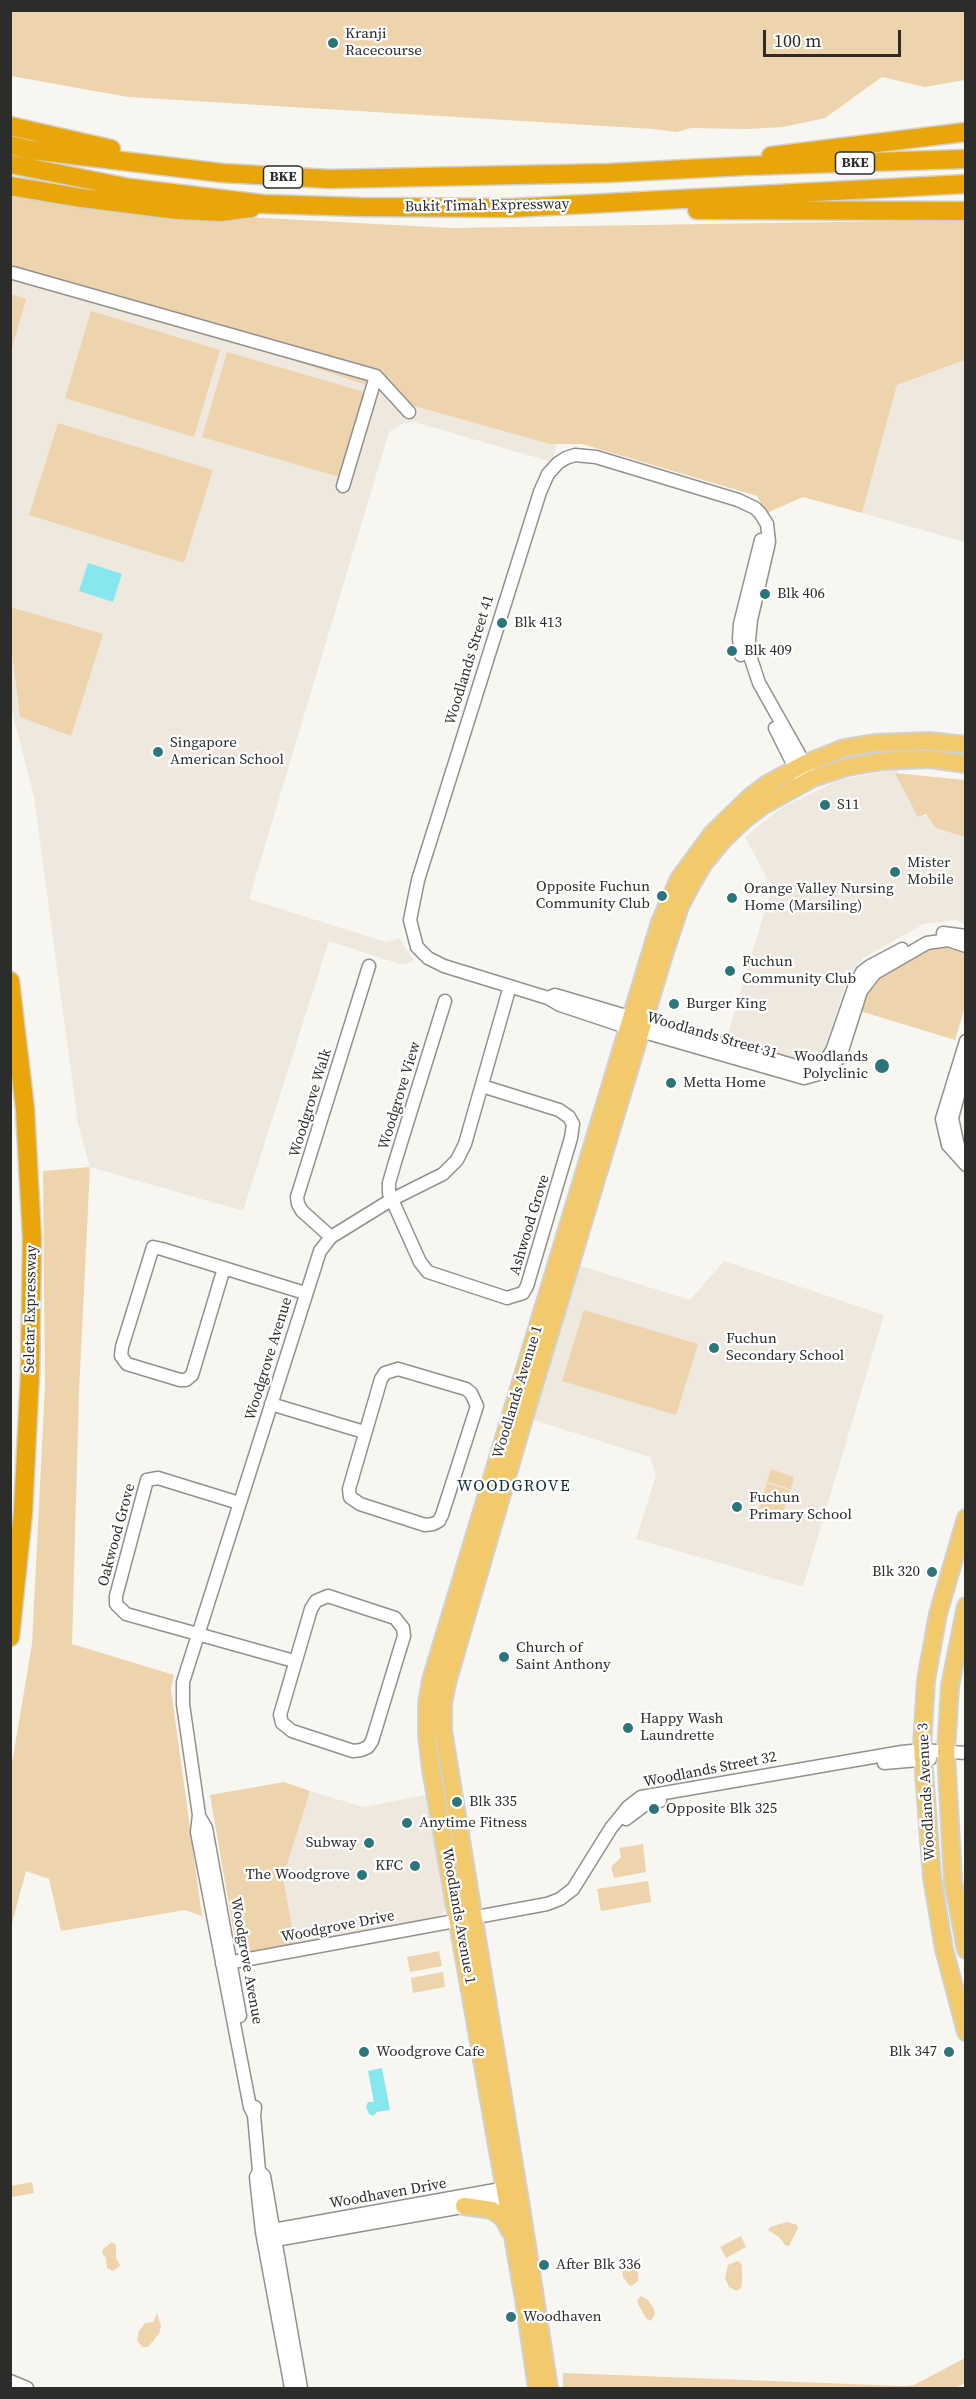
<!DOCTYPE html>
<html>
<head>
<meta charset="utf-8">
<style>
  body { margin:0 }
  #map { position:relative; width:976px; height:2399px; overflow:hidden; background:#f8f6f1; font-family:"Source Serif 4",serif }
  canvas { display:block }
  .frame { position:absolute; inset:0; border:12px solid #2c2c2a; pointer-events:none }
  .scale { position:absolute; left:763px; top:30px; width:138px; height:27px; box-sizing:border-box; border:3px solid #2c2c2a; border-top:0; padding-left:8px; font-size:18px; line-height:21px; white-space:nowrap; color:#2c2c2a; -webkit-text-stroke:4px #fff; paint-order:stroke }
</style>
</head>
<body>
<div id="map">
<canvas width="976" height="2399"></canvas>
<div class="frame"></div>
<div class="scale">100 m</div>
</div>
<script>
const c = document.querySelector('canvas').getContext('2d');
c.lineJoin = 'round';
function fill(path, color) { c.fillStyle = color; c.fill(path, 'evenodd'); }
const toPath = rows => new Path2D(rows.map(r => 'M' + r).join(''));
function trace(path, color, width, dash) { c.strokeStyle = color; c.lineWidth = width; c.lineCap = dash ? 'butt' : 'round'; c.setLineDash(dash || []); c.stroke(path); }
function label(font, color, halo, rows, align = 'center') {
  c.font = font + ' "Source Serif 4",serif'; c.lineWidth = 4.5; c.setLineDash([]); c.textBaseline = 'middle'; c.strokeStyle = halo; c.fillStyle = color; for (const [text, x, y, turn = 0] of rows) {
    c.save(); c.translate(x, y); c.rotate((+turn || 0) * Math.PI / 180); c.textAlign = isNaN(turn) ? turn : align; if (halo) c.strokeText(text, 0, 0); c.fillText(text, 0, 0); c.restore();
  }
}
const built = toPath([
  [10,272,562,424,552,462,414,422,404,423,389,432,249,899,386,942,399,938,414,961,403,965,329,941,243,1211,90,1167,78,1124,34,797,11,707],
  [965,360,965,542,862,513,897,385],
  [896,769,921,815,965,829,965,925,956,920,924,924,863,958,849,974,824,1051,815,1060,803,1062,726,1040,772,887,745,837,781,808,839,780],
  [724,1261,884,1315,803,1587,636,1539,656,1475,650,1457,531,1419,578,1265,690,1300],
  [310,1791,363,1807,426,1795,446,1909,439,1918,295,1944,283,1878]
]);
const green = toPath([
  [11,10,965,11,965,80,925,87,882,77,825,118,783,127,748,129,691,128,677,132,653,129,128,97,11,76],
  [10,192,152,212,451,228,965,220,965,360,897,385,862,513,803,497,767,513,757,496,582,444,550,444,400,402,390,393,11,265],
  [11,294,26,299,11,352,10,294],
  [91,311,220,350,194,437,65,398],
  [227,352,368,393,343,478,202,437],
  [58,423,213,470,184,563,29,515],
  [10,607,103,634,71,736,20,717,11,646],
  [895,773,965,780,965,837,936,828,926,814,918,817],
  [937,943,965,952,965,1007,955,1040,860,1011,872,979],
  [90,1167,79,1392,72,1644,174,1675,171,1689,202,1916,185,1910,61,1931,49,1879,26,1871,11,1927,10,1775,32,1644,45,1386,43,1171],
  [584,1310,698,1344,676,1415,562,1381],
  [771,1469,794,1477,791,1489,767,1482],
  [767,1483,790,1490,786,1502,763,1495],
  [763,1496,786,1503,782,1516,759,1508],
  [284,1782,310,1791,283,1878,295,1944,246,1953,236,1946,210,1795],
  [643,1844,646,1872,614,1878,611,1867,621,1857,619,1848],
  [648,1881,651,1902,601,1911,597,1889],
  [439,1951,442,1966,410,1972,407,1957],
  [443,1972,445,1987,413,1993,411,1978],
  [32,2182,34,2193,12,2197,11,2186],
  [787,2222,797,2225,798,2228,789,2246,785,2245,779,2237,768,2230,770,2227],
  [741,2236,746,2247,726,2258,720,2247],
  [112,2242,116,2245,116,2258,120,2266,113,2271,107,2268,106,2258,102,2253,103,2249],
  [627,2260,633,2260,638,2272,638,2281,632,2286,629,2285,623,2277,622,2266,623,2261],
  [737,2261,740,2262,742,2266,742,2285,741,2288,737,2291,729,2287,725,2278,728,2265],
  [641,2296,648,2300,654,2309,655,2314,651,2321,646,2318,638,2304,637,2300],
  [157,2313,161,2326,159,2334,148,2347,142,2347,137,2340,139,2331,145,2323,153,2322],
  [965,2358,965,2383,955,2388,563,2388,563,2373,903,2386,914,2385]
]);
const water = toPath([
  [88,563,122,574,113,602,79,591],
  [382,2068,390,2110,377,2112,373,2116,369,2114,366,2107,368,2102,374,2102,368,2071]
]);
const minor = toPath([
  [13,273,376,376,409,412],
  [343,486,376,376],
  [741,655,739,639,740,624,761,540],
  [775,728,798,774],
  [808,770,759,683,748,650,751,620,769,542,767,524,760,513,755,508,738,500,596,457,575,455,566,458,558,463,548,474,540,492,418,880,410,920,417,947,428,958,444,966,548,998,560,1005,623,1026,804,1078,826,1072,840,1057,861,991,875,973,927,943,948,940,966,946],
  [943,933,966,936],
  [548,998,555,995,562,997,799,1067,813,1067,824,1062,832,1051,855,985,862,972,870,966,902,949],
  [445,1001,395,1162,389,1183,389,1193,420,1262,428,1272,507,1298,523,1293,527,1286,571,1138,573,1124,569,1117,559,1110,482,1086],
  [966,1041,942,1119,948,1145,966,1165],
  [966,1067,952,1118,958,1146,966,1154],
  [331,1237,302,1211,298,1204,297,1197,369,966],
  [224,1268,192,1375,186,1380,180,1380,127,1364,121,1356,122,1347,153,1247,162,1249,305,1293],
  [398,1369,466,1389,471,1393,477,1406,442,1515,439,1521,433,1524,425,1525,360,1504,350,1497,349,1489,381,1379,385,1373,398,1369],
  [271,1404,364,1432],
  [239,1503,158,1478,147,1480,116,1596,116,1604,126,1614,294,1661],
  [328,1596,395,1618,403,1628,404,1636,372,1741,368,1747,361,1750,353,1751,292,1731,282,1723,280,1715,311,1609,316,1601,328,1596],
  [884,1763,930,1759],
  [199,1816,206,1828,240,2016],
  [626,1819,646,1804,660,1801],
  [222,1964,547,1904,560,1899,573,1889,611,1828,628,1807,641,1797,902,1752,922,1750,966,1753],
  [255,2107,254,2115,259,2171,256,2177,262,2232,291,2388],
  [254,2115,250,2107,197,1832,199,1815,183,1704,183,1682,320,1251,331,1237,391,1200,443,1174,457,1160,465,1144,510,986],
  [259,2171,264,2176,301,2388],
  [262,2232,512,2187],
  [264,2242,513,2198],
  [10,2381,27,2388]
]);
const major = toPath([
  [966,1518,938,1614,926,1680,922,1746,932,1877,944,1949,966,2032],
  [966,1606,950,1686,946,1752,953,1881,966,1950],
  [464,2206,492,2210,503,2218,510,2231],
  [537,2388,524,2299,431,1769,427,1735,427,1704,431,1680,660,922,679,879,712,834,750,797,767,784,804,764,844,748,875,743,928,741,966,745],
  [549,2388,521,2207,443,1730,443,1704,447,1683,522,1425,665,951,680,906,690,887,704,863,724,839,745,819,764,805,813,778,847,767,882,761,929,759,966,764]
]);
const highway = toPath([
  [10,126,111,149],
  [10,145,31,150,222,173,330,179,609,173,745,166,966,159],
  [771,156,966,132],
  [10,164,130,188,263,204,361,207,512,208,966,184],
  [10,186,82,198,177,210,221,212,251,208],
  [697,210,966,211],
  [10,981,25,1109,32,1238,30,1374,23,1513,10,1637]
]);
const markers = [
  [333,43,6,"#2b757b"],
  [765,594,6,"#2b757b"],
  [502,623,6,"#2b757b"],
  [732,651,6,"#2b757b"],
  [158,752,6,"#2b757b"],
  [825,805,6,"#2b757b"],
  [895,872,6,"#2b757b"],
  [662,896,6,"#2b757b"],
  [732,898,6,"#2b757b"],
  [730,971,6,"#2b757b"],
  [674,1004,6,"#2b757b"],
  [882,1066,8,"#2b757b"],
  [671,1083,6,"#2b757b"],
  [714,1348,6,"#2b757b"],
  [737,1507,6,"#2b757b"],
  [932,1572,6,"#2b757b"],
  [504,1657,6,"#2b757b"],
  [628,1728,6,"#2b757b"],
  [457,1802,6,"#2b757b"],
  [654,1809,6,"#2b757b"],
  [407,1823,6,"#2b757b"],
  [369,1843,6,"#2b757b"],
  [415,1866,6,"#2b757b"],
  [362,1875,6,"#2b757b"],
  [364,2052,6,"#2b757b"],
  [949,2052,6,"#2b757b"],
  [544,2265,6,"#2b757b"],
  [511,2317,6,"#2b757b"]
];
const shields = [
  [855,163,39],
  [283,177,39]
];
const shieldNames = [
  ["BKE",855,163],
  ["BKE",283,177]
];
const poiNames = [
  ["Kranji",345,34],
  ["Racecourse",345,51],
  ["Blk 406",777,594],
  ["Blk 413",514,623],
  ["Blk 409",744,651],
  ["Singapore",170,743],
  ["American School",170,760],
  ["S11",837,805],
  ["Mister",907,863],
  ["Mobile",907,880],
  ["Opposite Fuchun",650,887,"right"],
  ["Community Club",650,904,"right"],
  ["Orange Valley Nursing",744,889],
  ["Home (Marsiling)",744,906],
  ["Fuchun",742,962],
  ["Community Club",742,979],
  ["Burger King",686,1004],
  ["Woodlands",868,1057,"right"],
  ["Polyclinic",868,1074,"right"],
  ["Metta Home",683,1083],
  ["Fuchun",726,1339],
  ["Secondary School",726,1356],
  ["Fuchun",749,1498],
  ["Primary School",749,1515],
  ["Blk 320",920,1572,"right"],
  ["Church of",516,1648],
  ["Saint Anthony",516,1665],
  ["Happy Wash",640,1719],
  ["Laundrette",640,1736],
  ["Blk 335",469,1802],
  ["Opposite Blk 325",666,1809],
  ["Anytime Fitness",419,1823],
  ["Subway",357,1843,"right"],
  ["KFC",403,1866,"right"],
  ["The Woodgrove",350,1875,"right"],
  ["Woodgrove Cafe",376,2052],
  ["Blk 347",937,2052,"right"],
  ["After Blk 336",556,2265],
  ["Woodhaven",523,2317]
];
const streetNames = [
  ["Bukit Timah Expressway",487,206,-1],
  ["Woodlands Street 41",470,660,-73],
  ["Woodlands Street 31",712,1036,16],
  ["Woodgrove View",400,1096,-73],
  ["Woodgrove Walk",311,1103,-73],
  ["Ashwood Grove",530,1225,-73],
  ["Seletar Expressway",31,1309,-89],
  ["Woodgrove Avenue",269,1359,-73],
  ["Woodlands Avenue 1",518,1392,-73],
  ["Oakwood Grove",117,1535,-75],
  ["Woodlands Street 32",710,1770,-11],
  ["Woodlands Avenue 3",927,1792,-93],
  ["Woodlands Avenue 1",458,1916,80],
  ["Woodgrove Drive",338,1927,-11],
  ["Woodgrove Avenue",246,1961,80],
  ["Woodhaven Drive",388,2194,-10]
];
const neighbourhoodNames = [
  ["WOODGROVE",514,1487]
];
fill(built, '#efe8de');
fill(green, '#edd4ac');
fill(water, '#86e7ef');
trace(minor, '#93918d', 15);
trace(major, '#d1d1d0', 20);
trace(highway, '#d1d1d0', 21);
trace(minor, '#fff', 12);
trace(major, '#f2ca6c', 16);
trace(highway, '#e9a60a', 18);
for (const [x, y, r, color] of markers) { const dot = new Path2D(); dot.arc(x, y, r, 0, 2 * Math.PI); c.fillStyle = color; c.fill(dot); trace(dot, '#fff', 2); }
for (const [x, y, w] of shields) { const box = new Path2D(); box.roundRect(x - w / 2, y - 11, w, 22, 4.5); c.fillStyle = '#fff'; c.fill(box); trace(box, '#2c2c2a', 1.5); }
label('bold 14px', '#2c2c2a', null, shieldNames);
label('15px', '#2c2c2a', '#fff', poiNames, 'left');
label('15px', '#2c2c2a', '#fff', streetNames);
c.letterSpacing = '1.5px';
label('16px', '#0f3235', '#fff', neighbourhoodNames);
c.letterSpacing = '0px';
</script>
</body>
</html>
